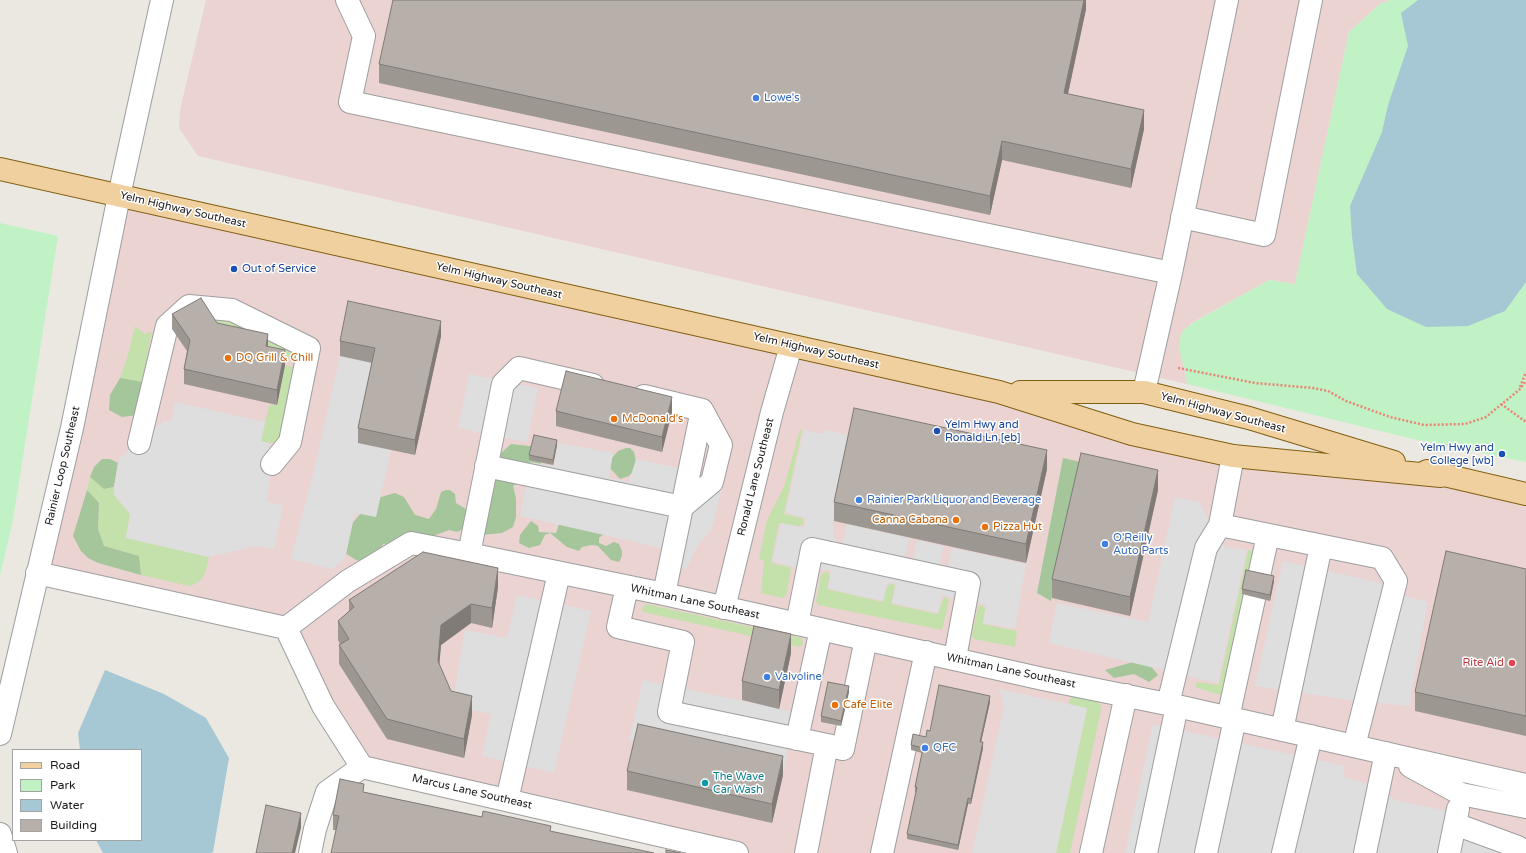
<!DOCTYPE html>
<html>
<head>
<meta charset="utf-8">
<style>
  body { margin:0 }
  #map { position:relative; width:1526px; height:853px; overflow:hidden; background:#ebe8e1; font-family:"Varela Round",sans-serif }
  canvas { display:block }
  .legend { position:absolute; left:12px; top:749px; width:130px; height:92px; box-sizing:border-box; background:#fff; border:1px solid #a3a3a3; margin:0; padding:5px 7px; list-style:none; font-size:12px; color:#1a1a1a }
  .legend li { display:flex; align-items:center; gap:8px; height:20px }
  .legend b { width:20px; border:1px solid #a3a3a3 }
</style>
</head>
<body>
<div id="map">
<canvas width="1526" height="853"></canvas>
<ul class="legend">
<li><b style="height:5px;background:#f1d0a0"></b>Road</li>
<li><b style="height:11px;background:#c1f2c6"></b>Park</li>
<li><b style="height:11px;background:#a5c8d4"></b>Water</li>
<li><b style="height:11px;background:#b7b0aa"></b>Building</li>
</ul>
</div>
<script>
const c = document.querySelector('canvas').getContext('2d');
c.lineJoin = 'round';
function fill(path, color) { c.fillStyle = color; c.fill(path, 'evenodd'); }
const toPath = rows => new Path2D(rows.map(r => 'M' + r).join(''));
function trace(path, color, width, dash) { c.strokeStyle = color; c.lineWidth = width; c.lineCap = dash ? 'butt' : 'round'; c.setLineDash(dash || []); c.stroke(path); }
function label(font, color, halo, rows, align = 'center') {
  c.font = font + ' "Varela Round",sans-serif'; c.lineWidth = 3; c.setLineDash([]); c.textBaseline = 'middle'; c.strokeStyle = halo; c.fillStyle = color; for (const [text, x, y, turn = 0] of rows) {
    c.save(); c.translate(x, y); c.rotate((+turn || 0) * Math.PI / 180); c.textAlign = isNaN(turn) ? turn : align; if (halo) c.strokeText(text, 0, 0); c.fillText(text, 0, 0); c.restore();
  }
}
const commercial = toPath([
  [206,0,1390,0,1380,4,1349,32,1295,284,1269,280,1190,324,1179,349,1185,370,1187,384,198,156,179,128,180,110],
  [119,196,1132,434,1526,494,1526,853,737,853,362,767,286,628,37,573]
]);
const grass = toPath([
  [209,313,222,316,289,348,297,359,267,353,217,338],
  [135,326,145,334,152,331,148,351,149,383,120,378,128,355],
  [285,365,297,368,282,438,276,443,261,442,269,405,277,405],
  [800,429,802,430,784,514,802,518,804,524,799,526,779,523,771,563,790,567,791,570,786,596,783,598,761,593,764,560,759,559,767,520,784,487],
  [90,477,104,489,114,487,114,495,130,514,126,538,209,557,205,574,201,580,191,586,185,585,141,575,139,556,104,546,98,529,99,503,87,490],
  [1248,550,1253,552,1223,696,1195,687,1197,682,1219,685],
  [826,571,830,574,827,589,883,602,887,586,892,583,895,586,891,604,938,614,943,599,947,597,949,600,942,630,818,605,816,601,821,575],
  [646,604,802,638,803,644,800,647,643,612,642,608],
  [982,605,985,609,983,624,1017,631,1015,647,974,639,972,635,978,607],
  [1073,696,1096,701,1102,706,1070,853,1056,853,1087,709,1070,705,1069,700]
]);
const forest = toPath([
  [120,378,149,383,137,415,122,417,109,410,110,395],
  [511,444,538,447,542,457,539,475,519,482,513,486,516,498,516,517,513,527,502,533,482,535,472,525,457,532,449,530,433,536,398,544,383,544,378,554,368,562,356,560,342,551,344,533,368,505,381,497,395,493,404,497,415,515,429,519,436,509,441,492,446,490,450,490,455,494,456,503,471,512,501,453],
  [626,448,630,448,634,452,636,461,635,469,629,476,620,479,610,468,612,458,618,451],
  [1063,458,1081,462,1051,601,1037,593],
  [102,459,110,459,118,463,114,487,104,489,90,477,94,467],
  [87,490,99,503,98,529,104,546,139,556,141,575,98,563,88,558,81,551,73,536],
  [531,521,538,526,539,532,556,533,560,521,606,532,599,538,599,543,606,546,614,542,619,544,622,551,622,556,619,562,611,560,598,546,592,545,582,547,579,551,567,547,550,533,545,535,540,545,529,548,519,543,520,535],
  [1145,659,1158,675,1149,682,1134,674,1114,678,1105,670,1140,660]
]);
const park = toPath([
  [1390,0,1526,0,1526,462,1413,439,1187,384,1185,370,1179,349,1181,333,1191,324,1269,280,1295,284,1349,32,1380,4],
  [0,223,58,236,13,520,0,576]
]);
const parking = toPath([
  [340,356,375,363,358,443,391,450,376,517,355,513,345,559,332,569,291,559,315,466],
  [469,374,538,388,527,442,458,428],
  [175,402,265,422,261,441,269,443,270,483,267,502,283,505,274,549,256,546,209,557,126,538,130,514,114,495,114,487,118,463,121,457,165,420,168,422,172,419],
  [804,430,823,434,826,430,851,436,833,521,834,537,838,543,842,544,847,524,909,538,905,559,913,560,917,540,944,546,940,564,943,567,948,566,952,548,1026,564,1015,629,983,623,986,605,942,595,938,613,892,603,896,584,888,582,883,601,828,589,831,570,793,567,772,561,781,523,804,528,806,518,785,513],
  [558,443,613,453,609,478,629,482,636,459,679,468,707,485,722,488,711,531,699,543,686,569,665,564,666,549,520,516,530,462,554,466],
  [1175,497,1199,502,1225,547,1247,550,1218,683,1049,643,1057,603,1148,622],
  [1283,561,1377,582,1408,597,1428,602,1409,706,1349,700,1255,686],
  [517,595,591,611,554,773,482,756,491,714,452,706,465,630,507,638],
  [643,680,795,712,783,775,629,741],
  [999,689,1087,708,1056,853,972,853,1004,706],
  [1153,724,1345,766,1343,777,1374,785,1395,800,1442,810,1526,839,1526,853,1125,853]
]);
const water = toPath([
  [1418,0,1526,0,1526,282,1505,311,1468,326,1426,327,1387,309,1357,274,1352,237,1350,206,1382,132,1388,105,1408,46,1401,13],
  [105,670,164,694,206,718,229,758,213,852,211,853,103,853,96,840,141,840,141,750,80,750,78,733]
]);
const path = toPath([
  [1178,368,1255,383,1313,388,1328,391,1346,401,1390,417,1424,425,1465,424,1486,417,1519,390,1526,381],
  [1520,387,1526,372],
  [1501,404,1526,422]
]);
const minor = toPath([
  [347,0,364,36,350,102,1171,273,1144,392],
  [1182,217,1264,235,1311,0],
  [1171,273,1227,0],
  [139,443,167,326,189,306,232,310,309,348,290,442,272,464],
  [486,466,682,507,712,482,721,445,702,410,644,396],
  [1220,525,1233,456],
  [469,554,503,384,519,368,593,385],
  [37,573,286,628],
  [627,587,618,627,683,642,669,712,827,745,806,853],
  [664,594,702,410],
  [724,608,772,412,791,346],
  [797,624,812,549,969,583,955,658],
  [286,628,348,581,411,543,469,554,664,594,1043,679,1177,706,1526,785],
  [286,628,323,706,362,767,737,853],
  [1168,704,1206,548,1220,525,1382,558,1396,581,1354,746],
  [1228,718,1268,535],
  [1282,730,1321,546],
  [0,734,72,428,119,196,162,0],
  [797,739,821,629],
  [827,745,843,749,866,639],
  [1410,766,1461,794,1526,807],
  [507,800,559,573],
  [1455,824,1518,847,1521,853],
  [0,834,6,853],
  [310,853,315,829,327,792,362,767],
  [882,853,926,652],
  [1091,853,1126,695],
  [1146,853,1177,706],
  [1206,853,1235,719],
  [1283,853,1311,736],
  [1365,853,1386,753],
  [1449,853,1458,809]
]);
const major = toPath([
  [0,169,999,392,1132,434,1233,456,1441,476],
  [1020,392,1144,392,1249,418,1394,462],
  [1427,471,1526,494]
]);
const wall = toPath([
  [1086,0,1086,9,1068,94,1144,129,1131,188,1002,160,990,215,379,83,379,64],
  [172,314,217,323,268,347,285,365,277,405,184,384,184,369,187,351,172,329],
  [441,336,415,455,358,443,358,428,372,363,340,356,340,341],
  [556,411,672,412,662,452,556,426],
  [557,445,553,465,529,460,529,455],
  [1047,469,1026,563,834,521,834,502],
  [1158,490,1130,616,1052,598,1052,579],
  [1526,569,1526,736,1415,711,1415,692],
  [1274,581,1270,601,1242,594,1242,589],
  [498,587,492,628,471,623,441,645,439,665,451,691,472,715,464,758,387,739,339,664,339,645,340,644,338,640,338,621,349,611,349,600],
  [791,653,779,709,742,700,742,681],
  [849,692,841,726,821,722,821,716],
  [990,702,981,742,983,748,971,804,968,804,958,850,907,839,907,834,916,792,915,792,915,787,922,753,911,750,911,745,926,737,930,731],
  [627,771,783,775,772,823,627,790],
  [364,792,482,817,551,826,336,830,333,830,333,815]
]);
const shadedWall = toPath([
  [1084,0,1086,0,1086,9,1064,112,1064,93],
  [1144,110,1144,129,1131,188,1131,169],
  [1002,141,1002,160,990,215,990,196],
  [441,321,441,336,415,455,415,440],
  [268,334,268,349,266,346],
  [285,350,285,365,277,405,277,390],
  [672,397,672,412,662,452,662,437],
  [557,440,557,445,553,465,553,460],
  [1047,450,1047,469,1026,563,1026,544],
  [1158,470,1158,490,1130,616,1130,597],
  [498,568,498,587,492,628,492,608],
  [1274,576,1274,581,1270,601,1270,595],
  [471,604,471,623,441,645,438,681,438,661,441,625],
  [791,634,791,653,779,709,779,690],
  [849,686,849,692,841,726,841,721],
  [472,696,472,715,464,758,464,739],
  [990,696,990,702,980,747,980,742],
  [983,742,983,748,971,804,971,799],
  [783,756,783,775,772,823,772,804],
  [968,798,968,804,958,850,958,845],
  [301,813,301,828,295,853,292,853]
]);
const building = toPath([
  [393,0,1084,0,1064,93,1144,110,1131,169,1002,141,990,196,379,64,393,0],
  [201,298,217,323,268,334,266,346,285,350,277,390,184,369,190,340,172,314,201,298],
  [348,301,441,321,415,440,358,428,375,348,340,341,348,301],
  [566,371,672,397,662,437,556,411,566,371],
  [854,408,1047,450,1026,544,834,502,854,408],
  [534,435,557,440,553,460,529,455,534,435],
  [1081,453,1158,470,1130,597,1052,579,1081,453],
  [1446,551,1526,569,1526,716,1415,692,1446,551],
  [423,552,498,568,492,608,471,604,441,625,438,661,451,691,472,696,464,739,387,719,339,645,349,639,338,621,354,607,349,600,423,552],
  [1246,570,1274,576,1270,595,1242,589,1246,570],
  [754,626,791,634,779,690,742,681,754,626],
  [828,682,849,686,841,721,821,716,828,682],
  [939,685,990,696,980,742,983,742,971,799,968,798,958,845,907,834,917,787,915,787,923,748,911,745,913,734,926,737,927,730,930,731,939,685],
  [638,724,783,756,772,804,627,771,638,724],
  [340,779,364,784,363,792,482,817,483,811,551,826,550,831,654,853,331,853,339,816,333,815,340,779],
  [266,805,301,813,292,853,256,853,266,805],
  [666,850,681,853,666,853,666,850]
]);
const markers = [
  [756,98,4,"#3f7fe0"],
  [234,269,4,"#1a4fb4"],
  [228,358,4,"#e8710a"],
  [614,419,4,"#e8710a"],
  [937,431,4,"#1a4fb4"],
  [1502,454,4,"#1a4fb4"],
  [859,500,4,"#3f7fe0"],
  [956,520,4,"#e8710a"],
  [985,527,4,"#e8710a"],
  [1105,544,4,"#3f7fe0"],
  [1512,663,4,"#e0444e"],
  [767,677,4,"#3f7fe0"],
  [835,705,4,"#e8710a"],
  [925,748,4,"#3f7fe0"],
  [705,783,4,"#0f9aa8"]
];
const shopNames = [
  ["Lowe's",764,98],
  ["Rainier Park Liquor and Beverage",867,500],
  ["O'Reilly",1113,538],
  ["Auto Parts",1113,551],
  ["Valvoline",775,677],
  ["QFC",933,748]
];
const streetNames = [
  ["Yelm Highway Southeast",183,210,13],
  ["Yelm Highway Southeast",499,281,13],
  ["Yelm Highway Southeast",816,351,13],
  ["Yelm Highway Southeast",1223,413,15],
  ["Rainier Loop Southeast",63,466,-77],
  ["Ronald Lane Southeast",756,477,-76],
  ["Whitman Lane Southeast",695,602,12],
  ["Whitman Lane Southeast",1011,671,12],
  ["Marcus Lane Southeast",472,792,13]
];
const transitNames = [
  ["Out of Service",242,269],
  ["Yelm Hwy and",945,425],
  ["Ronald Ln [eb]",945,438],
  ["Yelm Hwy and",1494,448,"right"],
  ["College [wb]",1494,461,"right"]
];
const foodNames = [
  ["DQ Grill & Chill",236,358],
  ["McDonald's",622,419],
  ["Canna Cabana",948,520,"right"],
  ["Pizza Hut",993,527],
  ["Cafe Elite",843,705]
];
const healthNames = [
  ["Rite Aid",1504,663]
];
const cultureNames = [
  ["The Wave",713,777],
  ["Car Wash",713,790]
];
fill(commercial, '#ebd3d1');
fill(grass, '#c4e1ab');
fill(forest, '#a5c69a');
fill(park, '#c1f2c6');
fill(parking, '#dedede');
fill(water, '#a5c8d4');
trace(minor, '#9e9e9e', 24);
trace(major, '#815f0f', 24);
trace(path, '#e98373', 2.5, [2, 2]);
trace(minor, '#fff', 22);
trace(major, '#f1d0a0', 22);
fill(wall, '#9d9792');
fill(shadedWall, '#807b77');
fill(building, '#b7b0aa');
trace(building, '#807b77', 1);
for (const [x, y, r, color] of markers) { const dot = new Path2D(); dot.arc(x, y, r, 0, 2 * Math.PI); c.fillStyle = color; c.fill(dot); trace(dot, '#fff', 1.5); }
label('11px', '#366cbe', '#fff', shopNames, 'left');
label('11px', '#1a1a1a', '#fff', streetNames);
label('11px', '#164399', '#fff', transitNames, 'left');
label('11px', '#c56008', '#fff', foodNames, 'left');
label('11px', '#be3a42', '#fff', healthNames, 'right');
label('11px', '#0d838f', '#fff', cultureNames, 'left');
</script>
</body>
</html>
